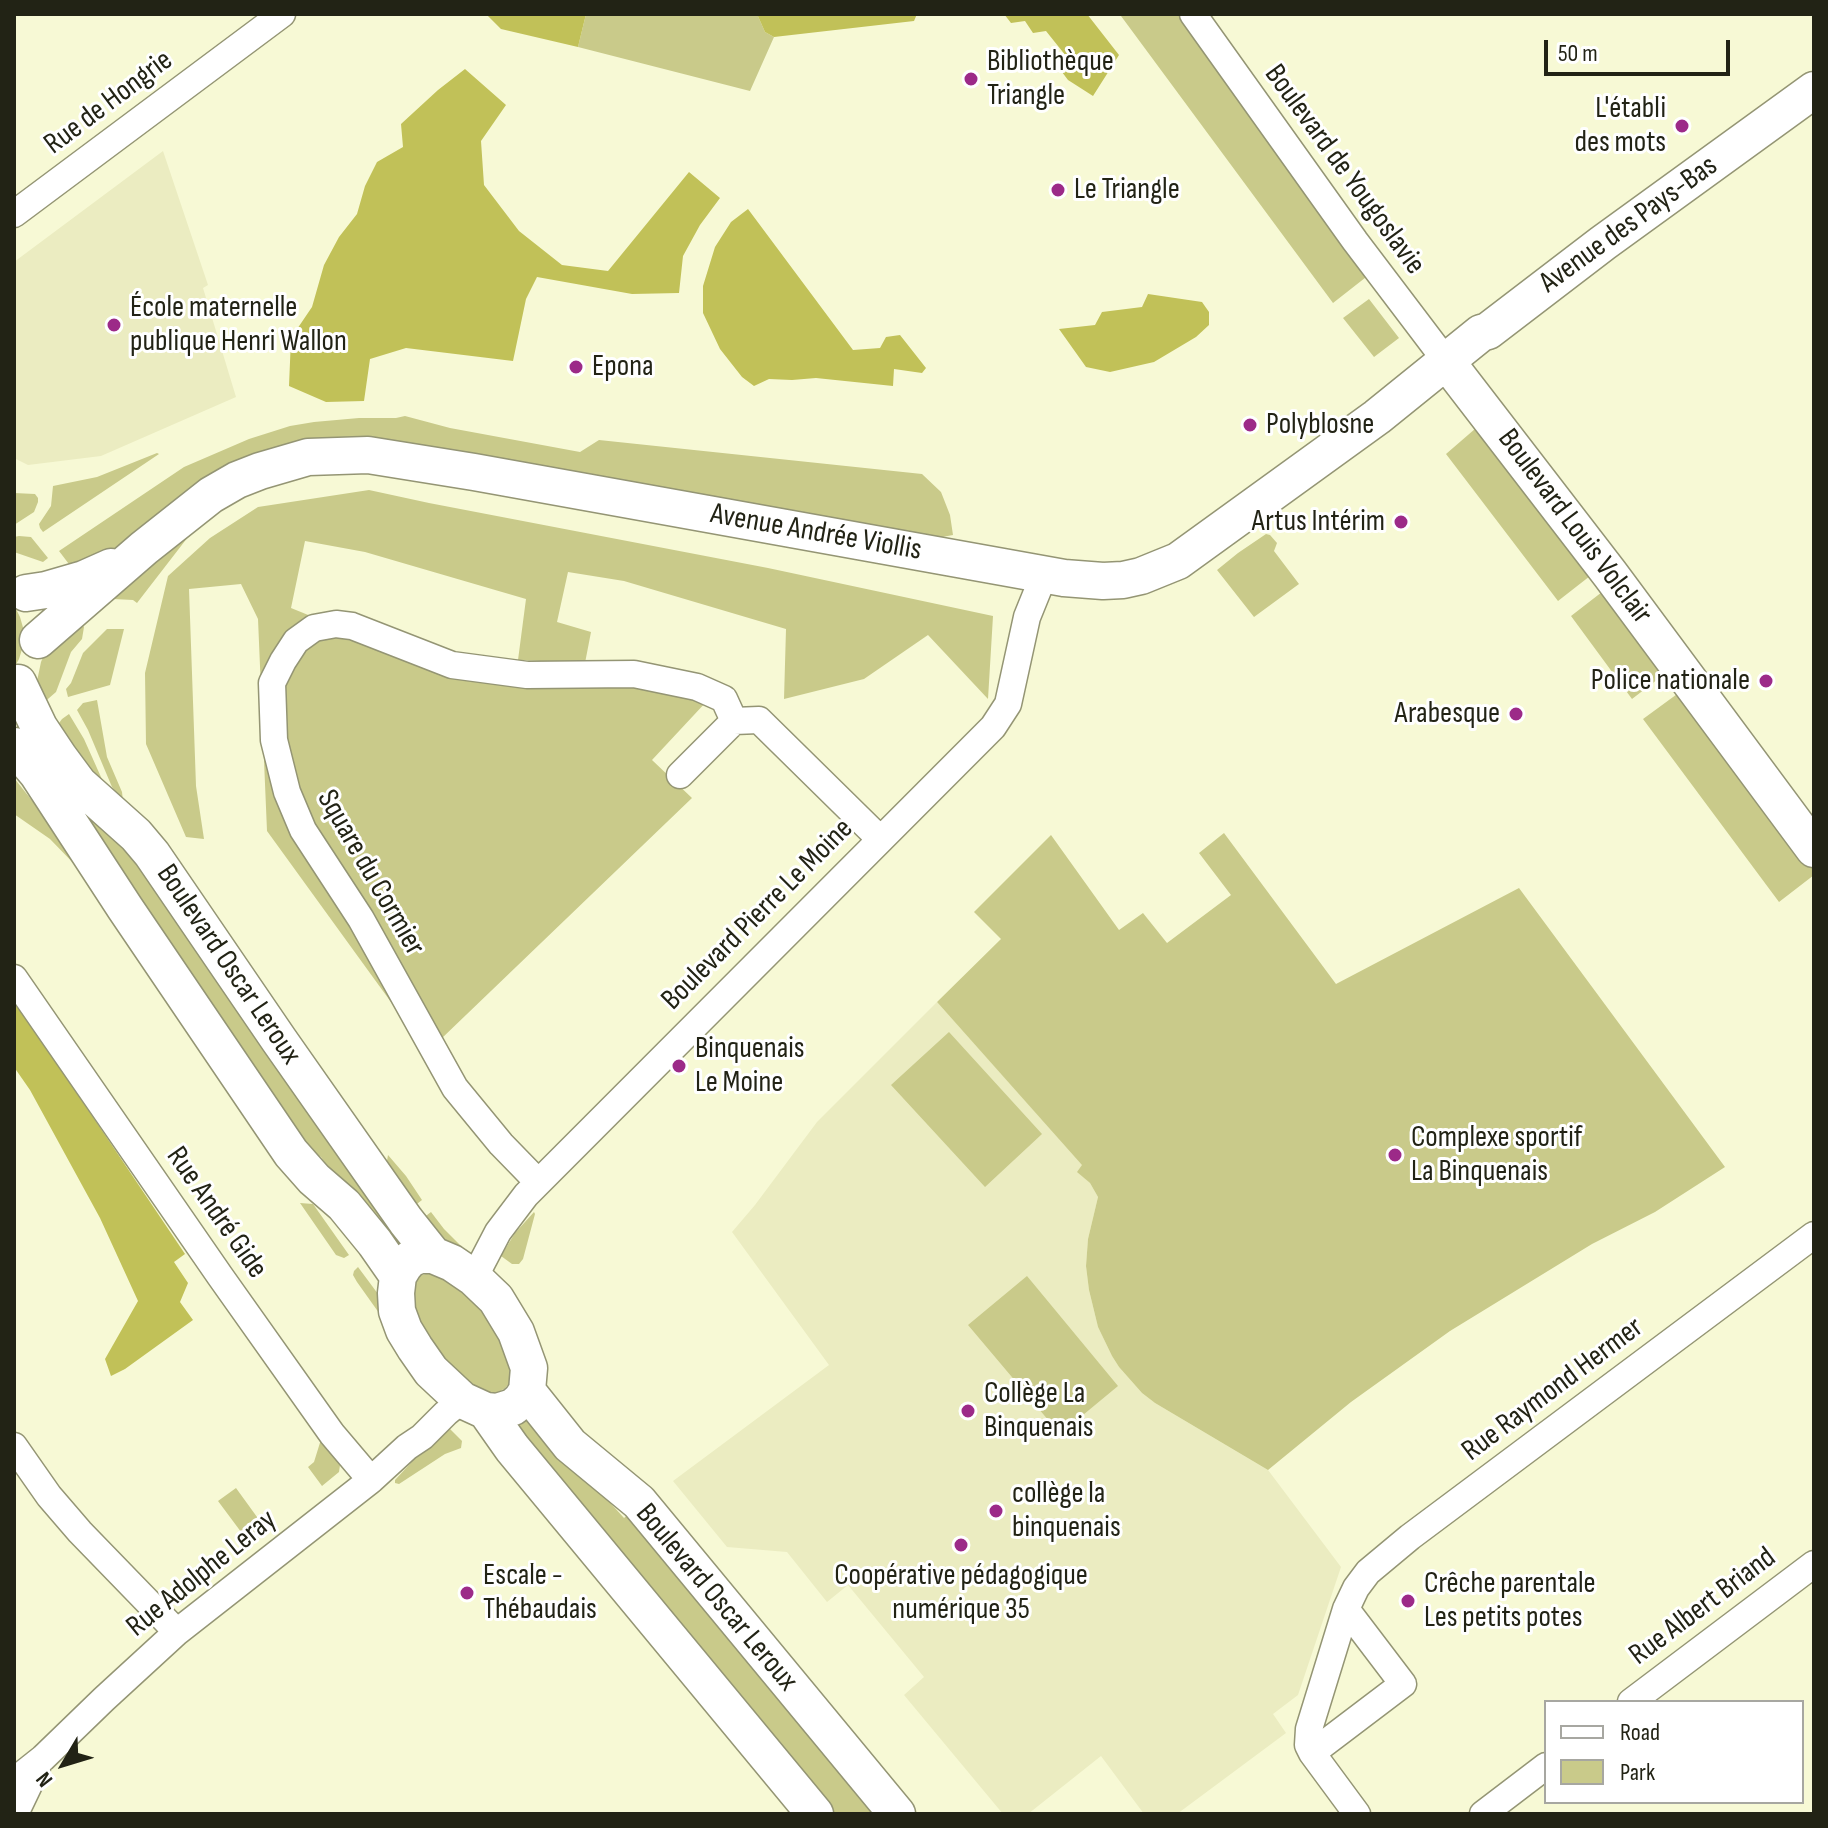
<!DOCTYPE html>
<html>
<head>
<meta charset="utf-8">
<style>
  body { margin:0 }
  #map { position:relative; width:1828px; height:1828px; overflow:hidden; background:#f7f9d5; font-family:"Sofia Sans Condensed",sans-serif }
  canvas { display:block }
  .frame { position:absolute; inset:0; border:16px solid #222315; pointer-events:none }
  .legend { position:absolute; left:1544px; top:1700px; width:260px; height:104px; box-sizing:border-box; background:#fff; border:2px solid #a7a7a1; margin:0; padding:10px 14px; list-style:none; font-size:24px; color:#222315 }
  .legend li { display:flex; align-items:center; gap:16px; height:40px }
  .legend b { width:40px; border:2px solid #a7a7a1 }
  .north { position:absolute; left:24px; top:1724px; width:80px; height:80px; -webkit-text-stroke:6px #fff; paint-order:stroke; rotate:232deg; font-size:22px; font-weight:700; line-height:32px; text-align:center; color:#222315 }
  .north::after { content:''; display:block; margin:auto; width:28px; height:36px; background:#222315; clip-path:polygon(50% 0,100% 100%,50% 72%,0 100%) }
  .scale { position:absolute; left:1544px; top:40px; width:186px; height:36px; box-sizing:border-box; border:4px solid #222315; border-top:0; padding-left:10px; font-size:24px; line-height:28px; white-space:nowrap; color:#222315; -webkit-text-stroke:6px #fff; paint-order:stroke }
</style>
</head>
<body>
<div id="map">
<canvas width="1828" height="1828"></canvas>
<div class="frame"></div>
<ul class="legend">
<li><b style="height:10px;background:#fff"></b>Road</li>
<li><b style="height:22px;background:#c9ca8a"></b>Park</li>
</ul>
<div class="north">N</div>
<div class="scale">50 m</div>
</div>
<script>
const c = document.querySelector('canvas').getContext('2d');
c.lineJoin = 'round';
function fill(path, color) { c.fillStyle = color; c.fill(path, 'evenodd'); }
const toPath = rows => new Path2D(rows.map(r => 'M' + r).join(''));
function trace(path, color, width, dash) { c.strokeStyle = color; c.lineWidth = width; c.lineCap = dash ? 'butt' : 'round'; c.setLineDash(dash || []); c.stroke(path); }
function label(font, color, halo, rows, align = 'center') {
  c.font = font + ' "Sofia Sans Condensed",sans-serif'; c.lineWidth = 6; c.setLineDash([]); c.textBaseline = 'middle'; c.strokeStyle = halo; c.fillStyle = color; for (const [text, x, y, turn = 0] of rows) {
    c.save(); c.translate(x, y); c.rotate((+turn || 0) * Math.PI / 180); c.textAlign = isNaN(turn) ? turn : align; if (halo) c.strokeText(text, 0, 0); c.fillText(text, 0, 0); c.restore();
  }
}
const built = toPath([
  [163,151,208,285,203,288,236,397,101,456,28,465,14,458,14,262],
  [937,1002,1083,1165,1078,1172,1090,1183,1098,1197,1088,1239,1086,1266,1089,1290,1098,1327,1112,1356,1119,1367,1142,1393,1155,1403,1268,1470,1341,1567,1298,1695,1273,1714,1286,1733,1177,1814,1144,1814,1101,1756,1028,1814,1003,1814,904,1695,924,1677,848,1585,827,1602,787,1552,727,1547,673,1481,829,1365,732,1232,755,1205,817,1122]
]);
const green = toPath([
  [586,14,757,14,765,32,774,37,750,91,578,47],
  [1123,14,1182,14,1370,274,1333,303,1121,16],
  [1369,299,1399,338,1374,357,1343,318],
  [405,416,450,428,580,452,599,440,922,474,941,492,950,515,953,535,937,538,304,448,95,565,75,572,59,551,184,467,249,439,290,426,314,422,359,418,396,418],
  [1483,422,1590,576,1558,601,1446,454],
  [157,453,159,454,43,532,40,528,39,524,51,506,53,486,97,477],
  [369,490,429,503,768,568,993,616,988,699,928,635,864,679,784,699,786,629,624,581,568,572,557,622,591,632,585,663,518,660,526,599,365,552,305,541,291,608,446,671,634,683,707,701,652,760,692,798,441,1039,417,1038,267,831,258,619,241,584,189,589,196,786,204,839,186,837,146,744,145,673,168,576,210,538,258,507],
  [14,493,35,494,38,498,38,502,34,512,14,525],
  [1266,534,1270,535,1277,543,1274,551,1299,584,1254,617,1217,570,1238,553],
  [19,536,31,537,48,558,43,562,14,552,14,537],
  [188,537,137,603,133,600,113,599,150,563],
  [1602,592,1671,669,1632,699,1571,616],
  [14,605,20,617,24,631,23,646,19,659,14,668],
  [76,617,84,627,82,639,71,652,56,692,41,705,36,686,41,662,46,650],
  [107,629,124,629,110,685,68,697,66,689,71,683,83,653],
  [1684,689,1814,866,1814,875,1779,902,1643,719],
  [97,700,107,757,122,792,123,801,112,787,88,730,77,710,83,703],
  [69,714,84,739,109,795,54,730,62,719],
  [37,739,120,833,397,1219,376,1235,321,1157,301,1145,247,1069],
  [14,778,34,803,79,869,50,839,14,814],
  [1224,833,1336,984,1519,888,1725,1167,1655,1212,1592,1244,1450,1331,1351,1402,1268,1470,1155,1403,1142,1393,1119,1367,1112,1356,1098,1327,1089,1290,1086,1266,1088,1239,1098,1197,1090,1183,1077,1172,1082,1165,937,1002,1001,939,974,912,1051,835,1119,930,1143,913,1167,943,1231,895,1199,853],
  [949,1032,1042,1134,985,1187,891,1085],
  [388,1155,406,1176,422,1200,409,1210,390,1170,387,1161],
  [300,1203,313,1204,349,1255,344,1258,336,1255],
  [431,1212,444,1229,461,1246,455,1249,418,1222],
  [534,1212,535,1214,523,1259,519,1264,512,1264,501,1256,515,1233],
  [358,1267,384,1302,389,1327,357,1282,353,1275,354,1271],
  [431,1273,438,1274,483,1302,514,1369,511,1382,504,1389,496,1394,483,1395,425,1349,409,1291,414,1280,421,1275],
  [1027,1276,1118,1386,1060,1434,968,1325],
  [531,1408,594,1485,624,1518,635,1509,652,1529,644,1537,685,1576,881,1814,824,1814,512,1422],
  [446,1425,462,1441,461,1448,445,1454,399,1484,395,1483,395,1480],
  [323,1433,341,1458,339,1472,322,1486,308,1467,314,1462],
  [236,1488,265,1528,263,1534,250,1544,218,1501]
]);
const forest = toPath([
  [486,14,586,14,578,47,501,29],
  [757,14,917,14,914,21,774,37,765,32],
  [1004,14,1087,14,1119,55,1093,96,1068,80,1059,68,1066,56,1046,31,1033,33,1025,21,1011,23],
  [465,69,506,105,481,141,484,185,519,231,562,265,608,271,689,172,720,198,700,225,683,256,679,293,632,294,537,277,526,299,513,361,406,348,370,359,364,401,326,402,289,386,291,338,312,307,324,265,339,237,357,214,365,186,377,162,403,147,401,124,438,90],
  [748,209,853,350,880,348,886,337,900,335,926,368,922,373,894,369,893,386,816,378,792,380,769,379,754,386,742,377,720,349,703,313,703,286,715,247,731,222],
  [1148,294,1202,302,1209,312,1209,325,1196,337,1154,362,1110,372,1086,367,1059,329,1095,325,1102,312,1142,307],
  [14,996,56,1062,185,1254,174,1262,188,1283,180,1302,193,1320,125,1369,111,1376,105,1359,138,1301,100,1218,30,1090,14,1067]
]);
const street = toPath([
  [1193,14,1355,241,1446,361],
  [14,214,282,14],
  [680,775,734,721,759,720,880,839],
  [14,978,220,1276,332,1434,371,1480],
  [538,1182,501,1144,455,1088,361,919,303,830,287,792,274,740,272,683,283,661,296,641,314,628,336,624,352,626,452,665,527,675,634,674,697,687,724,699,734,721],
  [474,1278,498,1232,526,1195,993,727,1008,704,1027,617,1044,575],
  [14,1446,49,1496,80,1532,177,1632],
  [1631,1702,1814,1564],
  [1312,1753,1403,1684,1346,1609],
  [14,1781,43,1758,104,1699,177,1632,371,1480,407,1447,422,1437,446,1413,462,1400],
  [15,1814,37,1768],
  [1357,1814,1312,1753,1308,1745,1309,1729,1346,1609,1356,1588,1368,1572,1410,1537,1814,1235],
  [1483,1814,1546,1766]
]);
const secondary = toPath([
  [1446,361,1610,574,1814,849],
  [26,593,46,590,84,579,111,567],
  [38,640,144,548,211,495,237,480,260,471,308,457,368,455,474,472,1064,578,1103,581,1123,580,1141,576,1178,561,1377,417,1481,333,1488,331,1603,243,1814,90],
  [18,683,39,727,59,757,79,784,136,835,152,854,279,1040,406,1221,433,1255],
  [14,746,37,773,125,908,291,1153,314,1179,344,1205,375,1243,398,1276],
  [420,1255,433,1255,452,1263,474,1278,496,1299,516,1332,529,1368,527,1391,521,1400,513,1407,497,1412,486,1411,462,1400,431,1371,415,1348,404,1330,397,1311,396,1293,398,1276,404,1266,410,1259,420,1255],
  [527,1391,570,1445,639,1502,897,1814],
  [486,1411,512,1448,815,1814]
]);
const markers = [
  [971,79,8,"#9c2a88"],
  [1682,126,8,"#9c2a88"],
  [1058,190,8,"#9c2a88"],
  [114,325,8,"#9c2a88"],
  [576,367,8,"#9c2a88"],
  [1250,425,8,"#9c2a88"],
  [1401,522,8,"#9c2a88"],
  [1766,681,8,"#9c2a88"],
  [1516,714,8,"#9c2a88"],
  [679,1066,8,"#9c2a88"],
  [1395,1155,8,"#9c2a88"],
  [968,1411,8,"#9c2a88"],
  [996,1511,8,"#9c2a88"],
  [961,1545,8,"#9c2a88"],
  [467,1593,8,"#9c2a88"],
  [1408,1601,8,"#9c2a88"]
];
const poiNames = [
  ["Bibliothèque",987,62],
  ["Triangle",987,96],
  ["L'établi",1666,109,"right"],
  ["des mots",1666,143,"right"],
  ["Le Triangle",1074,190],
  ["École maternelle",130,308],
  ["publique Henri Wallon",130,342],
  ["Epona",592,367],
  ["Polyblosne",1266,425],
  ["Artus Intérim",1385,522,"right"],
  ["Police nationale",1750,681,"right"],
  ["Arabesque",1500,714,"right"],
  ["Binquenais",695,1049],
  ["Le Moine",695,1083],
  ["Complexe sportif",1411,1138],
  ["La Binquenais",1411,1172],
  ["Collège La",984,1394],
  ["Binquenais",984,1428],
  ["collège la",1012,1494],
  ["binquenais",1012,1528],
  ["Escale -",483,1576],
  ["Thébaudais",483,1610],
  ["Coopérative pédagogique",961,1576,"center"],
  ["numérique 35",961,1610,"center"],
  ["Crêche parentale",1424,1584],
  ["Les petits potes",1424,1618]
];
const streetNames = [
  ["Rue de Hongrie",109,103,-37],
  ["Boulevard de Yougoslavie",1344,170,54],
  ["Avenue des Pays-Bas",1629,225,-36],
  ["Boulevard Louis Volclair",1574,527,53],
  ["Avenue Andrée Viollis",816,533,10],
  ["Square du Cormier",370,873,60],
  ["Boulevard Pierre Le Moine",758,915,-45],
  ["Boulevard Oscar Leroux",228,965,56],
  ["Rue André Gide",216,1213,55],
  ["Rue Raymond Hermer",1553,1390,-37],
  ["Rue Adolphe Leray",202,1574,-39],
  ["Boulevard Oscar Leroux",716,1598,50],
  ["Rue Albert Briand",1703,1607,-37]
];
fill(built, '#ebecc1');
fill(green, '#c9ca8a');
fill(forest, '#c1c158');
trace(street, '#949574', 29);
trace(secondary, '#949574', 39);
trace(street, '#fff', 26);
trace(secondary, '#fff', 36);
for (const [x, y, r, color] of markers) { const dot = new Path2D(); dot.arc(x, y, r, 0, 2 * Math.PI); c.fillStyle = color; c.fill(dot); trace(dot, '#fff', 3); }
label('30px', '#222315', '#fff', poiNames, 'left');
label('30px', '#222315', '#fff', streetNames);
</script>
</body>
</html>
